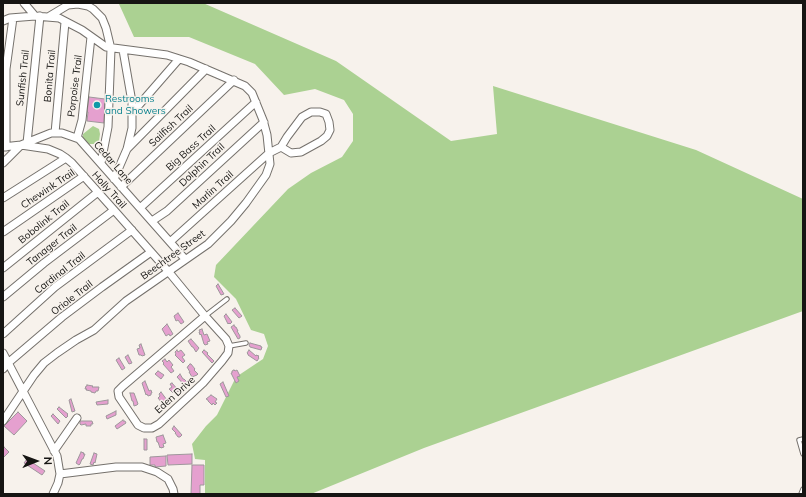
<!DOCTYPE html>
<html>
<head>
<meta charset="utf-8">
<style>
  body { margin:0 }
  #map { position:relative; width:806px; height:497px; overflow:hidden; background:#f7f2ec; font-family:Mulish,sans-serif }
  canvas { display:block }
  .frame { position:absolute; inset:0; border:4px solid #161513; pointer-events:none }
  .north { position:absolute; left:16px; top:441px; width:40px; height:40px; -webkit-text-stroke:3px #f7f2ec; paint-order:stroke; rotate:89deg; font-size:11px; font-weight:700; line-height:16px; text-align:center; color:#161513 }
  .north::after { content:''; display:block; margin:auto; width:14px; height:18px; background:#161513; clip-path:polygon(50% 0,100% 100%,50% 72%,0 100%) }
</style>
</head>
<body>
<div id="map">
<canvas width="806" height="497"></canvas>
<div class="frame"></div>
<div class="north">N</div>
</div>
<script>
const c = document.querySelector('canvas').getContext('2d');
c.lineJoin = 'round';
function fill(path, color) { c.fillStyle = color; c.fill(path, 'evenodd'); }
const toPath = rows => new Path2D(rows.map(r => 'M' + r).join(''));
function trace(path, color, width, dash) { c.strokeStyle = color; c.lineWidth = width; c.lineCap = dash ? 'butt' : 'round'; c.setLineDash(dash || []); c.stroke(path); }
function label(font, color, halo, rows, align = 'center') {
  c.font = font + ' Mulish,sans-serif'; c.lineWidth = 3; c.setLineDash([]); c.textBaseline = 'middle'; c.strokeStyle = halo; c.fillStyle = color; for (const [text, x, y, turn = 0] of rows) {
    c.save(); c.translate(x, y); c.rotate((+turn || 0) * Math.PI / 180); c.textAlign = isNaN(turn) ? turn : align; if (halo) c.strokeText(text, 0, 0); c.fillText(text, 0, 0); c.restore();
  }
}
const green = toPath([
  [118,3,203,3,336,61,451,141,497,134,493,86,696,150,803,199,803,311,424,448,311,494,205,494,205,460,195,459,192,444,206,426,217,415,236,377,263,359,268,346,264,334,251,330,236,299,214,277,216,265,288,189,311,173,342,157,353,141,353,114,344,100,315,89,284,95,255,64,189,37,134,37,119,4],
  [93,126,99,129,100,134,99,141,94,144,89,144,83,138,83,134]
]);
const building = toPath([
  [89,97,105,99,104,123,87,121,88,112,87,112,89,97],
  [218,284,224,294,221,295,216,286,218,284],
  [235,308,242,316,239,318,232,310,235,308],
  [178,313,184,322,181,324,178,320,176,321,174,316,178,313],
  [226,314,232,322,230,324,229,323,228,324,224,316,226,314],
  [167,324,173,334,170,336,169,334,166,336,162,329,167,324],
  [234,325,235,327,236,327,238,331,237,331,240,336,240,338,238,339,231,327,234,325],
  [202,329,204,335,207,334,210,341,207,342,208,344,205,345,204,344,201,334,200,335,199,332,200,332,199,330,202,329],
  [191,339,199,348,196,352,193,347,192,347,188,341,191,339],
  [250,343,261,346,261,347,262,347,261,350,250,347,249,345,250,343],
  [141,344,145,355,142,356,141,355,139,355,137,349,140,348,139,345,141,344],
  [177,350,178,352,181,350,185,355,182,357,185,361,183,363,175,355,176,354,175,352,177,350],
  [204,350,208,353,207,354,214,361,212,363,202,352,204,350],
  [249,350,256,356,256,355,259,356,258,357,259,358,257,361,248,355,248,354,247,353,249,350],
  [128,355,132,363,129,364,125,357,128,355],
  [119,358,125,368,122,370,116,360,119,358],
  [165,359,167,362,169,360,173,365,171,367,174,371,171,373,163,364,164,363,162,361,165,359],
  [190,364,191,364,195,369,194,370,198,374,197,375,192,377,189,372,190,372,187,367,188,367,188,366,190,364],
  [234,370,235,371,237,370,240,376,237,377,239,381,236,383,231,373,232,373,232,371,234,370],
  [158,371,164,375,161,379,155,374,158,371],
  [180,374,183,379,184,379,187,382,186,383,188,385,186,387,177,377,180,374],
  [145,381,149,391,151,390,152,393,151,393,151,395,148,396,147,394,146,395,142,383,145,381],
  [223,382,229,396,226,397,220,384,223,382],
  [172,383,179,391,176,392,175,391,173,393,169,389,172,387,170,384,172,383],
  [87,385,93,386,92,387,99,387,98,391,96,391,95,393,91,392,91,391,86,390,87,389,85,389,86,386,87,386,87,385],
  [161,392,167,400,162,403,158,398,160,396,159,394,161,392],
  [130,393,134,393,138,404,137,405,134,406,133,401,132,401,130,393],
  [211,395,217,399,215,402,217,403,215,405,213,403,212,405,208,401,208,400,206,399,211,395],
  [71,399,75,411,72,412,69,400,71,399],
  [108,400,108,404,97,405,96,402,108,400],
  [59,407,68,414,67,415,68,416,66,418,57,409,59,407],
  [116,411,116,415,107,419,106,416,116,411],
  [18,412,27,421,14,435,4,426,18,412],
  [53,414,60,421,58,424,51,416,53,414],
  [123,420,123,421,125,421,126,423,117,429,115,426,123,420],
  [80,421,92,421,93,424,91,424,91,426,86,426,86,424,81,425,80,424,80,421],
  [174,426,182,435,180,437,178,437,175,433,176,433,172,429,174,426],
  [163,435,166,443,163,444,164,447,161,448,161,447,160,448,158,442,157,442,156,437,163,435],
  [144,439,147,439,147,450,144,450,144,439],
  [4,447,9,452,3,458,3,448,4,447],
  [81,452,84,453,83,454,85,454,83,459,82,459,80,464,79,465,76,463,81,452],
  [94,453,97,454,95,463,94,462,93,465,90,464,94,453],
  [192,454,192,464,168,465,167,455,192,454],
  [166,456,166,466,155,467,155,465,150,465,150,457,166,456],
  [27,459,45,471,42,475,24,463,27,459],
  [192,465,204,465,204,485,200,485,200,494,191,494,192,465]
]);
const service = toPath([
  [205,316,227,299],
  [229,346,246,343],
  [803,439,799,440,803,454],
  [801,494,803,489]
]);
const minor = toPath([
  [24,3,35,16],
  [48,17,68,5,78,4,88,6,93,9,102,18,106,28,111,49,108,127,101,163],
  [3,21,10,18,35,16,59,18,82,30,106,47,167,55,189,62,245,86,252,93,263,120,267,135,270,164,266,175,246,203,231,221,208,244,126,301,94,330,76,340,57,353,44,363,34,375,3,421],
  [132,113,179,59],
  [55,133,65,22],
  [77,138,82,120,91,37],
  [27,143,40,16],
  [3,147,21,145,51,133,62,133,79,139,185,259],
  [6,147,6,69,13,18],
  [127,149,206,69],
  [3,163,21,145,48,149,60,154,66,158,72,163,114,210,168,271,205,316,207,318,226,339,229,346,228,353,222,361,203,383,159,424,152,428,144,428,138,425,119,397,118,391,123,386,205,316],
  [114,179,127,149,132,128,132,102,123,50],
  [121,187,234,80],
  [3,198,66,158],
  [140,208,256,102],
  [152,221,167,211,264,122],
  [3,232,84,176],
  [170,242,269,153,281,147,287,137,302,117,311,112,320,112,326,114,329,122,330,130,327,136,321,141,301,152,291,153,281,147],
  [3,268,98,192],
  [3,297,44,263,114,210],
  [3,334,55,287,132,230],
  [3,353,57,456,60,474,58,483,53,494],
  [3,369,8,363,62,317,102,287,151,252],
  [54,451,77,418],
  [60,474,116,467,142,467,157,472,168,479,173,489,174,494]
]);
const markers = [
  [97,105,4,"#0f9aa8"]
];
const streetNames = [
  ["Bonita Trail",50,76,-85],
  ["Sunfish Trail",23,78,-84],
  ["Porpoise Trail",75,86,-83],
  ["Sailfish Trail",171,126,-43],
  ["Big Bass Trail",191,148,-42],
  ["Cedar Lane",113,163,49],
  ["Dolphin Trail",202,165,-43],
  ["Chewink Trail",48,189,-34],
  ["Holly Trail",109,190,48],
  ["Marlin Trail",213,190,-42],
  ["Bobolink Trail",44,222,-39],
  ["Tanager Trail",52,245,-38],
  ["Beechtree Street",173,255,-36],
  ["Cardinal Trail",60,273,-38],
  ["Oriole Trail",72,298,-38],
  ["Eden Drive",175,395,-42]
];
const cultureNames = [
  ["Restrooms",105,99],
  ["and Showers",105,111]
];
fill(green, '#abd192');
fill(building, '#e5a0cf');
trace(building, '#9e979b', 1);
trace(service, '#75716c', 5.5);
trace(minor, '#75716c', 9);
trace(service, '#fff', 3.5);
trace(minor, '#fff', 7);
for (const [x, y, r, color] of markers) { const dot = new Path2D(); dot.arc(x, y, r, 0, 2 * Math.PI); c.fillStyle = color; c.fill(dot); trace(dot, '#f7f2ec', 1.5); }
label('10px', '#161513', '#f7f2ec', streetNames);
label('10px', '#0d838f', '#f7f2ec', cultureNames, 'left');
</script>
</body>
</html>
